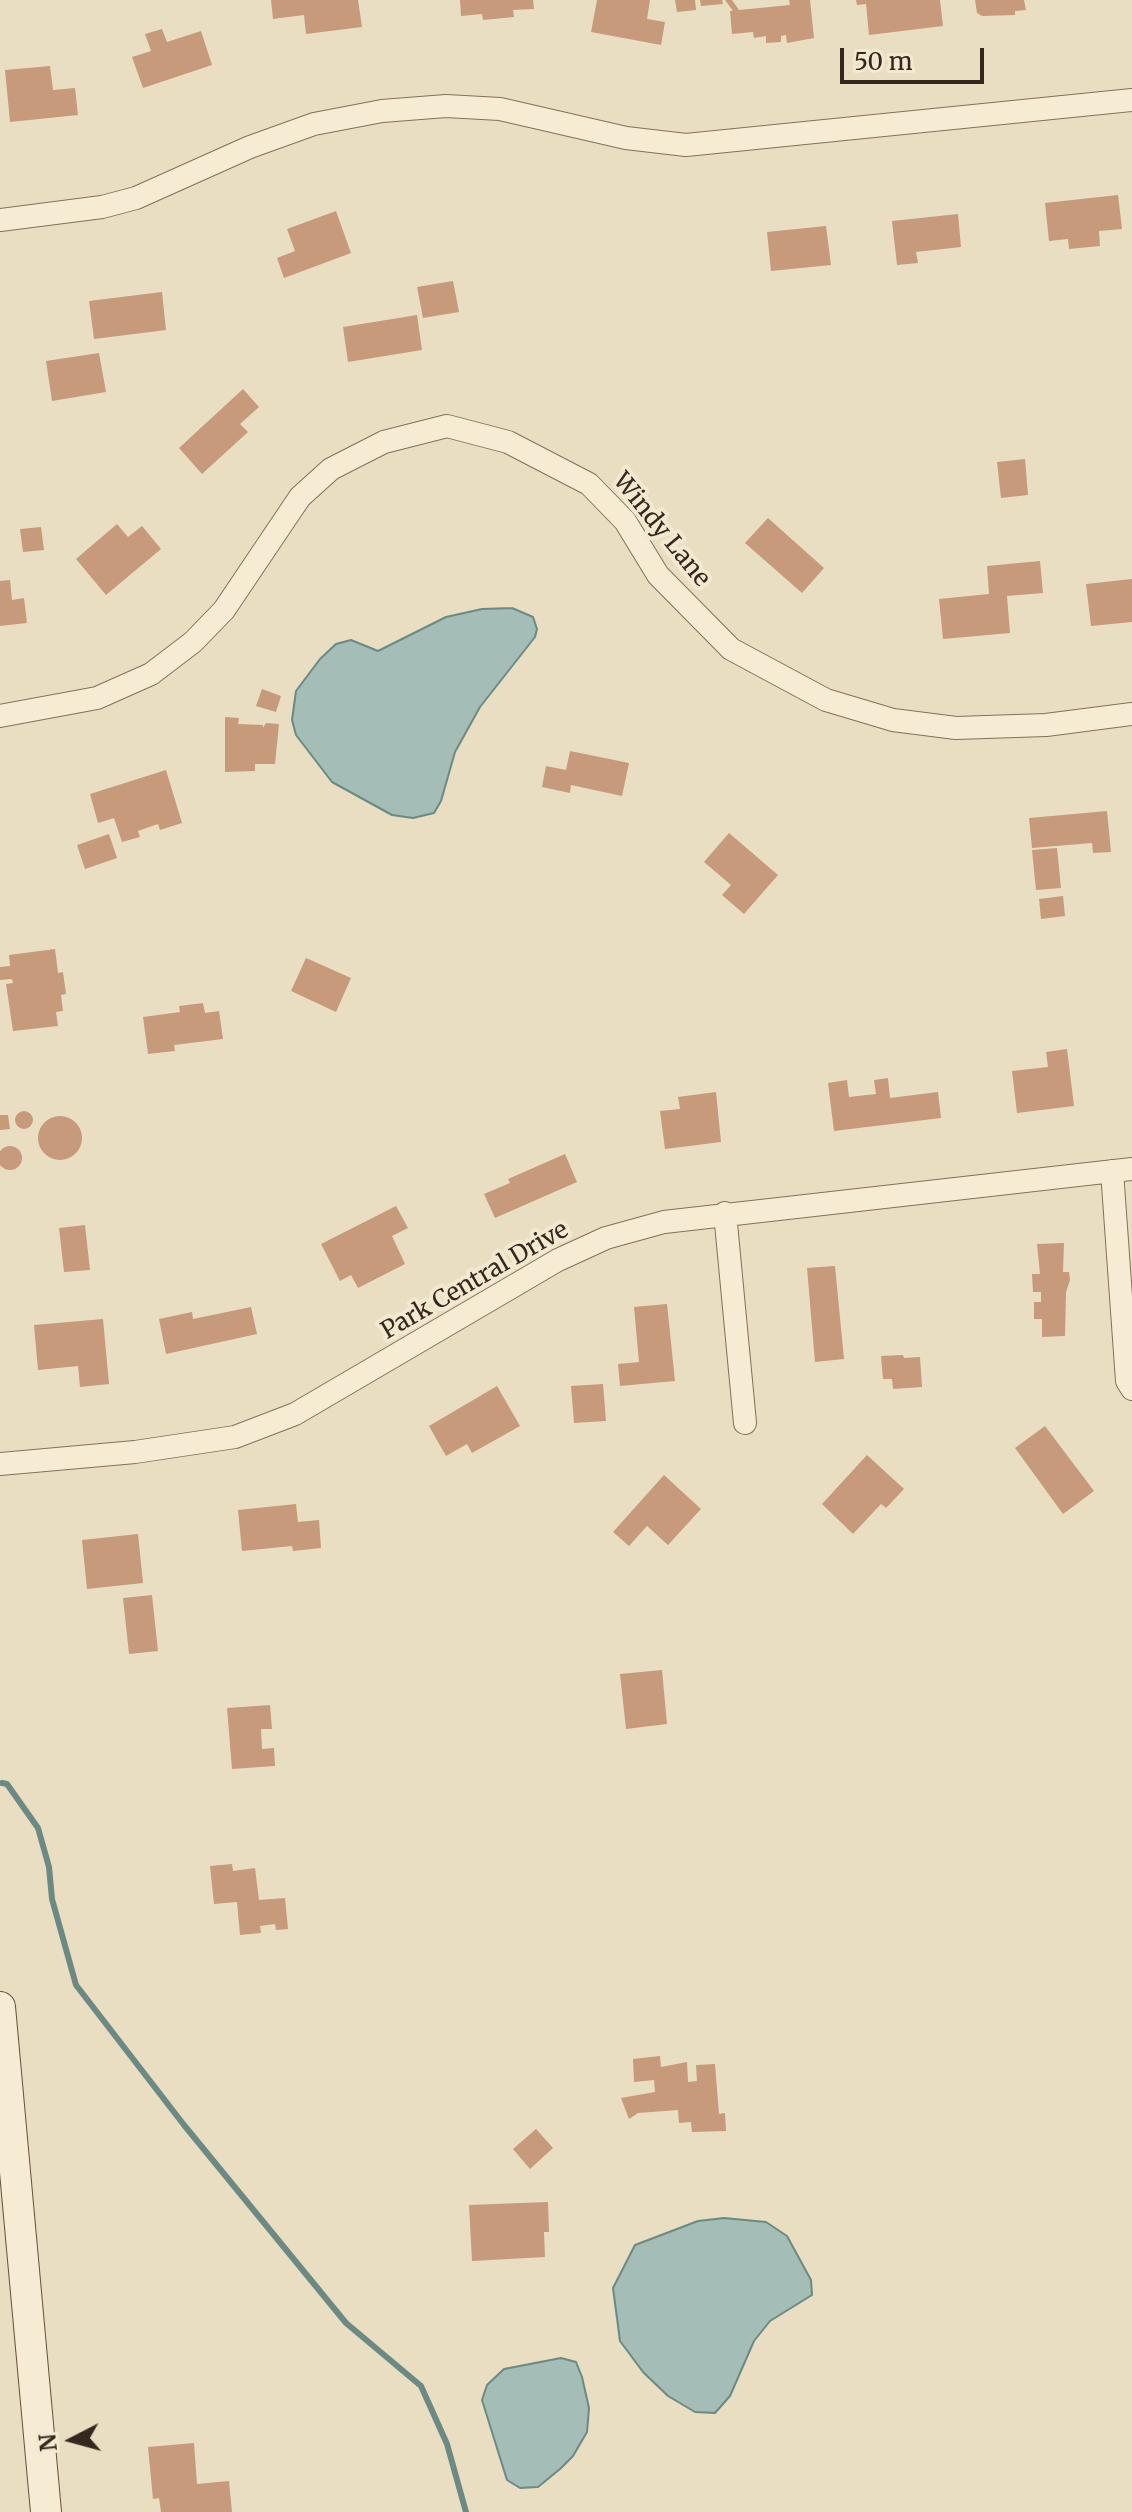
<!DOCTYPE html>
<html>
<head>
<meta charset="utf-8">
<style>
  body { margin:0 }
  #map { position:relative; width:1132px; height:2512px; overflow:hidden; background:#eadec2; font-family:Merriweather,serif }
  canvas { display:block }
  .north { position:absolute; left:32px; top:2400px; width:80px; height:80px; -webkit-text-stroke:6px #f3e9d1; paint-order:stroke; rotate:264deg; font-size:22px; font-weight:700; line-height:32px; text-align:center; color:#34281e }
  .north::after { content:''; display:block; margin:auto; width:28px; height:36px; background:#34281e; clip-path:polygon(50% 0,100% 100%,50% 72%,0 100%) }
  .scale { position:absolute; left:840px; top:48px; width:144px; height:36px; box-sizing:border-box; border:4px solid #34281e; border-top:0; padding-left:10px; font-size:24px; line-height:28px; white-space:nowrap; color:#34281e; -webkit-text-stroke:6px #f3e9d1; paint-order:stroke }
</style>
</head>
<body>
<div id="map">
<canvas width="1132" height="2512"></canvas>
<div class="north">N</div>
<div class="scale">50 m</div>
</div>
<script>
const c = document.querySelector('canvas').getContext('2d');
c.lineJoin = 'round';
function fill(path, color) { c.fillStyle = color; c.fill(path, 'evenodd'); }
const toPath = rows => new Path2D(rows.map(r => 'M' + r).join(''));
function trace(path, color, width, dash) { c.strokeStyle = color; c.lineWidth = width; c.lineCap = dash ? 'butt' : 'round'; c.setLineDash(dash || []); c.stroke(path); }
function label(font, color, halo, rows, align = 'center') {
  c.font = font + ' Merriweather,serif'; c.lineWidth = 8; c.setLineDash([]); c.textBaseline = 'middle'; c.strokeStyle = halo; c.fillStyle = color; for (const [text, x, y, turn = 0] of rows) {
    c.save(); c.translate(x, y); c.rotate((+turn || 0) * Math.PI / 180); c.textAlign = isNaN(turn) ? turn : align; if (halo) c.strokeText(text, 0, 0); c.fillText(text, 0, 0); c.restore();
  }
}
const water = toPath([
  [512,608,533,617,537,629,535,637,480,707,455,752,441,801,434,813,413,818,392,815,332,782,296,735,292,720,296,691,320,659,336,644,351,640,378,651,446,617,482,609,512,608],
  [724,2218,766,2222,787,2236,811,2280,812,2295,770,2321,754,2341,730,2396,715,2413,695,2412,668,2396,643,2372,620,2341,613,2288,635,2245,698,2221,724,2218],
  [561,2358,576,2362,582,2377,589,2408,587,2432,573,2456,560,2469,538,2487,520,2488,507,2480,482,2400,487,2385,504,2369,561,2358]
]);
const stream = toPath([
  [2,1783,7,1784,38,1828,49,1867,52,1899,76,1985,184,2125,346,2323,421,2386,447,2444,466,2512]
]);
const building = toPath([
  [271,0,358,0,362,27,306,34,304,15,273,19],
  [460,0,533,0,534,9,513,10,514,17,483,20,482,14,461,16],
  [597,0,650,0,647,19,665,22,661,45,591,32],
  [675,0,695,0,696,10,677,12],
  [700,0,722,0,723,4,701,6],
  [725,0,732,0,739,10,790,5,789,0,810,0,814,38,787,43,786,35,781,36,781,42,766,43,766,36,754,38,753,32,732,34,730,11,733,11],
  [856,0,940,0,943,26,869,35,866,4,857,5],
  [975,0,1024,0,1026,10,1015,11,1015,15,982,16,977,13],
  [162,29,167,42,201,31,212,65,143,88,132,57,151,51,145,34],
  [50,66,53,90,75,88,78,115,10,122,5,70],
  [1118,195,1122,229,1099,231,1100,246,1069,249,1068,239,1049,241,1045,203],
  [336,211,351,253,284,278,277,258,295,251,287,229],
  [958,214,961,247,916,252,918,263,897,265,892,221],
  [826,226,831,265,771,271,767,232],
  [453,281,459,312,423,318,417,287],
  [162,292,166,330,94,339,89,301],
  [417,315,422,350,348,362,343,327],
  [99,353,106,392,52,401,46,361],
  [243,389,259,407,240,424,248,432,202,474,179,448],
  [1025,459,1028,495,1001,498,997,462],
  [768,518,824,568,802,593,745,543],
  [117,524,128,537,142,526,161,549,106,595,76,559],
  [41,527,44,550,23,552,20,529],
  [1040,561,1043,593,1007,596,1010,633,943,639,939,599,989,594,987,566],
  [1132,579,1132,622,1091,626,1086,584],
  [10,580,12,600,24,598,27,623,0,626,0,581],
  [262,689,281,696,276,712,256,706],
  [225,717,239,718,238,724,263,725,263,728,266,723,279,724,275,764,255,764,255,771,225,772],
  [570,751,629,763,622,796,571,785,570,793,542,787,546,766,566,770],
  [166,770,182,823,160,830,158,824,138,831,140,837,122,842,114,818,98,823,90,794],
  [1107,811,1111,852,1093,853,1092,843,1032,848,1029,818],
  [729,833,778,875,744,914,722,895,731,885,704,862],
  [109,834,117,858,85,869,77,845],
  [1057,848,1061,888,1036,890,1032,850],
  [1063,896,1065,916,1041,919,1039,899],
  [55,949,58,973,63,972,66,994,61,995,63,1011,56,1012,58,1026,13,1031,6,984,13,983,12,979,0,980,0,967,10,966,9,955],
  [306,958,351,978,336,1012,291,991],
  [203,1003,205,1013,219,1011,223,1039,174,1045,175,1051,148,1054,143,1017,180,1012,179,1006],
  [1067,1049,1074,1106,1017,1113,1012,1071,1048,1067,1046,1052],
  [888,1078,890,1098,938,1092,941,1118,834,1131,828,1083,847,1080,849,1097,876,1094,874,1080],
  [716,1092,721,1142,665,1149,660,1111,680,1109,678,1097],
  '15 1120a9 9 0 1 1 18 0a9 9 0 1 1-18 0Z',
  [0,1115,8,1115,10,1129,0,1130],
  '38 1138a22 22 0 1 1 44 0a22 22 0 1 1-44 0Z',
  '-2 1158a12 12 0 1 1 24 0a12 12 0 1 1-24 0Z',
  [565,1154,577,1182,495,1218,484,1194,510,1183,508,1179],
  [396,1206,408,1228,392,1236,405,1264,358,1288,351,1275,340,1281,321,1244],
  [85,1225,90,1270,64,1272,59,1228],
  [1064,1243,1063,1272,1069,1272,1070,1280,1066,1292,1065,1336,1042,1337,1042,1319,1034,1319,1034,1302,1041,1302,1041,1292,1033,1292,1032,1274,1040,1274,1037,1244],
  [835,1266,844,1359,815,1362,807,1268],
  [667,1304,675,1381,620,1386,618,1364,639,1362,634,1307],
  [251,1307,257,1334,166,1354,159,1319,192,1312,193,1319],
  [103,1319,109,1384,80,1387,78,1366,38,1370,34,1325],
  [903,1355,904,1358,920,1357,922,1387,893,1389,892,1379,883,1379,881,1356],
  [603,1384,606,1421,574,1423,571,1386],
  [497,1386,520,1426,472,1453,467,1444,446,1456,429,1426],
  [1045,1426,1094,1491,1063,1514,1015,1448],
  [867,1455,904,1489,886,1508,881,1504,853,1534,822,1504],
  [664,1475,701,1509,668,1545,647,1526,629,1546,613,1532],
  [296,1504,298,1522,319,1520,321,1548,293,1551,292,1546,242,1551,238,1510],
  [138,1534,143,1583,87,1589,82,1540],
  [152,1595,158,1651,129,1654,123,1598],
  [662,1670,667,1724,626,1729,620,1674],
  [270,1705,272,1729,261,1729,262,1749,274,1748,275,1766,232,1769,227,1708],
  [232,1864,233,1871,255,1868,259,1900,285,1898,288,1929,276,1930,275,1924,260,1926,261,1933,240,1935,237,1902,214,1904,210,1866],
  [660,2056,661,2067,687,2062,688,2082,697,2081,696,2065,715,2064,719,2114,725,2113,726,2131,692,2132,691,2122,679,2123,678,2110,638,2113,629,2119,621,2098,655,2092,654,2080,634,2082,633,2059],
  [536,2129,553,2148,530,2169,513,2149],
  [548,2202,549,2232,544,2232,545,2257,472,2261,469,2205],
  [194,2443,197,2484,229,2481,232,2512,161,2512,159,2498,153,2499,148,2447]
]);
const minor = toPath([
  [0,220,102,207,136,198,250,147,314,124,382,111,446,106,500,109,626,138,686,145,1132,100],
  [0,716,97,698,151,674,193,642,224,610,300,497,331,469,384,442,447,426,508,442,589,484,625,521,658,575,731,649,826,700,893,720,956,728,1046,725,1132,714],
  [1112,1171,1127,1381,1132,1389],
  [725,1213,745,1423],
  [0,1464,135,1452,235,1437,295,1414,558,1260,606,1238,664,1222,1132,1169]
]);
const secondary = toPath([
  [0,2007,46,2512]
]);
const streetNames = [
  ["Windy Lane",661,530,51],
  ["Park Central Drive",475,1281,-30]
];
fill(water, '#a4bdb6');
trace(water, '#6c8a83', 2);
trace(stream, '#6c8a83', 6);
fill(building, '#c69a7a');
trace(minor, '#83705a', 24);
trace(secondary, '#65513e', 32);
trace(minor, '#f6ecd4', 22);
trace(secondary, '#f6ecd4', 30);
label('24px', '#34281e', '#f3e9d1', streetNames);
</script>
</body>
</html>
